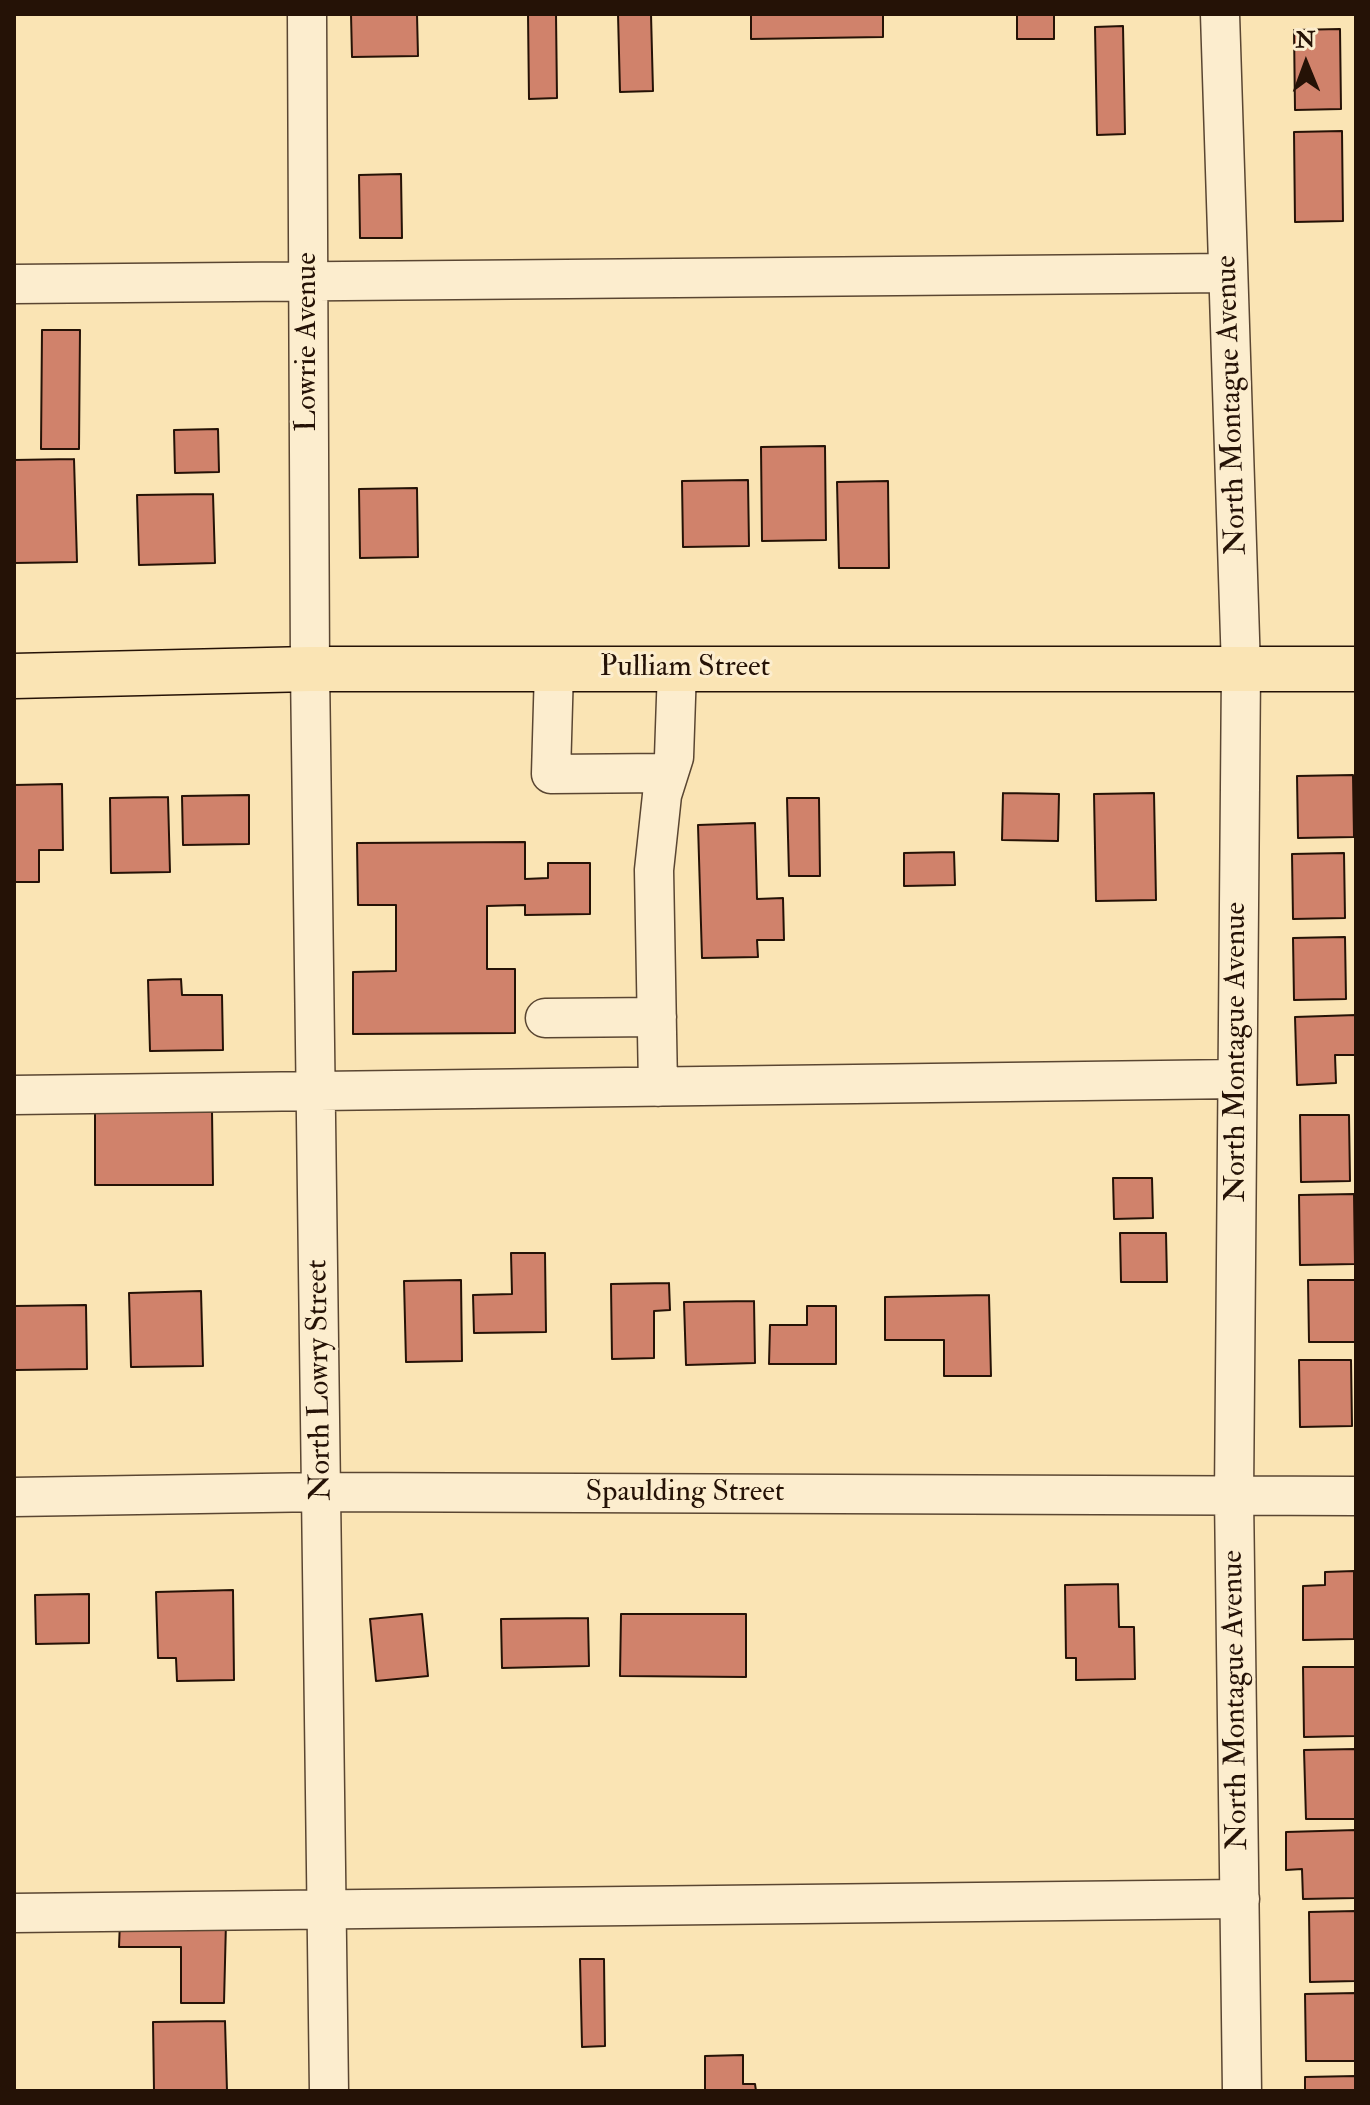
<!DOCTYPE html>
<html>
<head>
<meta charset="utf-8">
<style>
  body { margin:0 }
  #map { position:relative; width:1370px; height:2105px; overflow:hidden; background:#fae4b4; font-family:"IM FELL Double Pica",serif }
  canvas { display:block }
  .frame { position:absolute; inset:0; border:16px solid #251206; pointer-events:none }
  .north { position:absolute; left:1266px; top:24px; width:80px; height:80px; -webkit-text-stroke:6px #fcedce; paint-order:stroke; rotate:359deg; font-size:22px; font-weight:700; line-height:32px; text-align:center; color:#251206 }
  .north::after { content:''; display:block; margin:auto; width:28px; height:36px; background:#251206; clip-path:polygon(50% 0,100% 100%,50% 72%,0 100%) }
</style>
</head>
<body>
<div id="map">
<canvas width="1370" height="2105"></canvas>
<div class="frame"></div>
<div class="north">N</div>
</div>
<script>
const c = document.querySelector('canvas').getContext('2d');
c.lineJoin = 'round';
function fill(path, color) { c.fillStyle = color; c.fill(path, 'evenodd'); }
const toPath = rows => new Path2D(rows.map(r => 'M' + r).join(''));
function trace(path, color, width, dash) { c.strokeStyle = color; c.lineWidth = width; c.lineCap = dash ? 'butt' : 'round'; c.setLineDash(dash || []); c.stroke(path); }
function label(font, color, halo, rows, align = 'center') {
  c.font = font + ' "IM FELL Double Pica",serif'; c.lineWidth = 6; c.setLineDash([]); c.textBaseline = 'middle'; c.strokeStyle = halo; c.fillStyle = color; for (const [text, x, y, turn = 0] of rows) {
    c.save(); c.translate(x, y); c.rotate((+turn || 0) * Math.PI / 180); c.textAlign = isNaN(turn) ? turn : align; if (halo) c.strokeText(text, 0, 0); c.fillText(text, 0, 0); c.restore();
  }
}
const building = toPath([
  [351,14,417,14,418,56,352,57,351,14],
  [528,14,556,14,557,98,529,99,528,14],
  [618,14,651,14,653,91,620,92,618,14],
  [751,14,883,14,883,37,751,39,751,14],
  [1017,14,1054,14,1054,39,1017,39,1017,14],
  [1123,26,1125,134,1097,135,1095,27,1123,26],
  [1340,29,1341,109,1295,110,1294,30,1340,29],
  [1342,131,1343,221,1295,222,1294,132,1342,131],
  [401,174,402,238,360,238,359,175,401,174],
  [42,330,80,330,79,449,41,449,42,330],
  [218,429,219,472,175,473,174,430,218,429],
  [825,446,826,540,762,541,761,447,825,446],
  [74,459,77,562,14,563,14,460,74,459],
  [748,480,749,546,683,547,682,481,748,480],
  [888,481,889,568,839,568,837,482,888,481],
  [417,488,418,557,360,558,359,489,417,488],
  [213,494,215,563,139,565,137,495,213,494],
  [1353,775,1354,837,1298,838,1297,776,1353,775],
  [62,784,63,850,39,850,39,882,14,882,14,785,62,784],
  [1003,793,1059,794,1058,841,1002,840,1003,793],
  [1154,793,1156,900,1096,901,1094,794,1154,793],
  [249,795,249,844,183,845,182,796,249,795],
  [168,797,170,872,111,873,110,798,168,797],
  [787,798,819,798,820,876,789,876,787,798],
  [755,823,757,899,783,898,784,940,757,940,758,957,702,958,698,825,755,823],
  [525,842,525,879,548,878,548,863,590,863,590,914,525,915,525,905,487,906,487,969,515,969,515,1033,353,1034,353,972,396,971,396,905,358,905,357,843,525,842],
  [954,852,955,885,904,886,904,853,954,852],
  [1344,853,1345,918,1293,919,1292,854,1344,853],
  [1345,937,1346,999,1294,1000,1293,938,1345,937],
  [181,979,182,995,222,995,223,1050,150,1051,148,980,181,979],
  [1356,1015,1356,1055,1335,1055,1336,1083,1297,1085,1295,1017,1356,1015],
  [95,1110,212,1111,213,1185,95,1185,95,1110],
  [1300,1115,1349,1115,1350,1181,1301,1182,1300,1115],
  [1113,1178,1152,1178,1153,1218,1114,1219,1113,1178],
  [1354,1194,1355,1264,1300,1265,1299,1195,1354,1194],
  [1120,1233,1166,1233,1167,1282,1121,1282,1120,1233],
  [511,1253,545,1253,546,1332,474,1333,473,1295,512,1294,511,1253],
  [461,1280,462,1361,406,1362,404,1281,461,1280],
  [1308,1280,1356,1280,1356,1342,1309,1342,1308,1280],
  [669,1283,670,1310,654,1311,654,1358,612,1359,611,1284,669,1283],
  [201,1291,203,1366,131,1367,129,1293,201,1291],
  [989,1295,991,1376,944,1376,944,1340,885,1340,885,1297,989,1295],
  [754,1301,755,1363,686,1365,684,1302,754,1301],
  [86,1305,87,1369,15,1370,14,1306,86,1305],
  [807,1306,836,1306,836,1364,769,1364,770,1325,807,1325,807,1306],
  [1299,1360,1351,1360,1352,1426,1300,1427,1299,1360],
  [1354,1571,1354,1639,1303,1640,1303,1586,1325,1585,1325,1572,1354,1571],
  [1118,1584,1119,1627,1134,1627,1135,1679,1076,1680,1076,1658,1066,1658,1065,1585,1118,1584],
  [233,1590,234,1680,177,1681,176,1658,158,1658,156,1592,233,1590],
  [89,1594,89,1643,36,1644,35,1595,89,1594],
  [422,1614,428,1676,376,1681,370,1619,422,1614],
  [621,1614,746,1614,746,1677,620,1676,621,1614],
  [588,1618,589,1666,502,1668,501,1619,588,1618],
  [1303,1667,1356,1667,1356,1736,1304,1737,1303,1667],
  [1356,1749,1356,1819,1306,1819,1304,1750,1356,1749],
  [1356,1830,1356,1898,1303,1899,1302,1869,1286,1870,1286,1832,1356,1830],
  [1356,1911,1356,1981,1310,1982,1309,1912,1356,1911],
  [120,1921,226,1922,224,2003,181,2003,181,1947,119,1947,120,1921],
  [580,1959,604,1959,605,2046,582,2047,580,1959],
  [1356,1993,1356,2061,1306,2061,1305,1994,1356,1993],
  [225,2021,227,2091,154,2091,153,2022,225,2021],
  [743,2055,743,2084,755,2084,756,2091,705,2091,705,2056,743,2055],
  [1356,2076,1356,2091,1305,2091,1305,2077,1356,2076]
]);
const minor = toPath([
  [307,14,310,669,329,2091],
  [1220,14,1241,669,1234,1496,1242,2091],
  [14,284,1228,273],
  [554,669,551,774,667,773],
  [545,1018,657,1017],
  [658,1087,654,870,662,795,674,757,677,669],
  [14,1095,1237,1079],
  [14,1497,323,1492,1356,1496],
  [14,1913,1240,1899]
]);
const major = toPath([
  [14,676,310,669,1356,669]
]);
const streetNames = [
  ["Lowrie Avenue",309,342,-90],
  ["North Montague Avenue",1233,405,-92],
  ["Pulliam Street",685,669],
  ["North Montague Avenue",1238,1052,-90],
  ["North Lowry Street",321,1380,-91],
  ["Spaulding Street",685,1494],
  ["North Montague Avenue",1237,1700,-91]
];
fill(building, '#d0826b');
trace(building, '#251206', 2);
trace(minor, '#5a4632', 41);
trace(major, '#251206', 47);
trace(minor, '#fcedce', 38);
trace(major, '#fae4b4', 44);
label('30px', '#251206', '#fcedce', streetNames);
</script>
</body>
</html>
